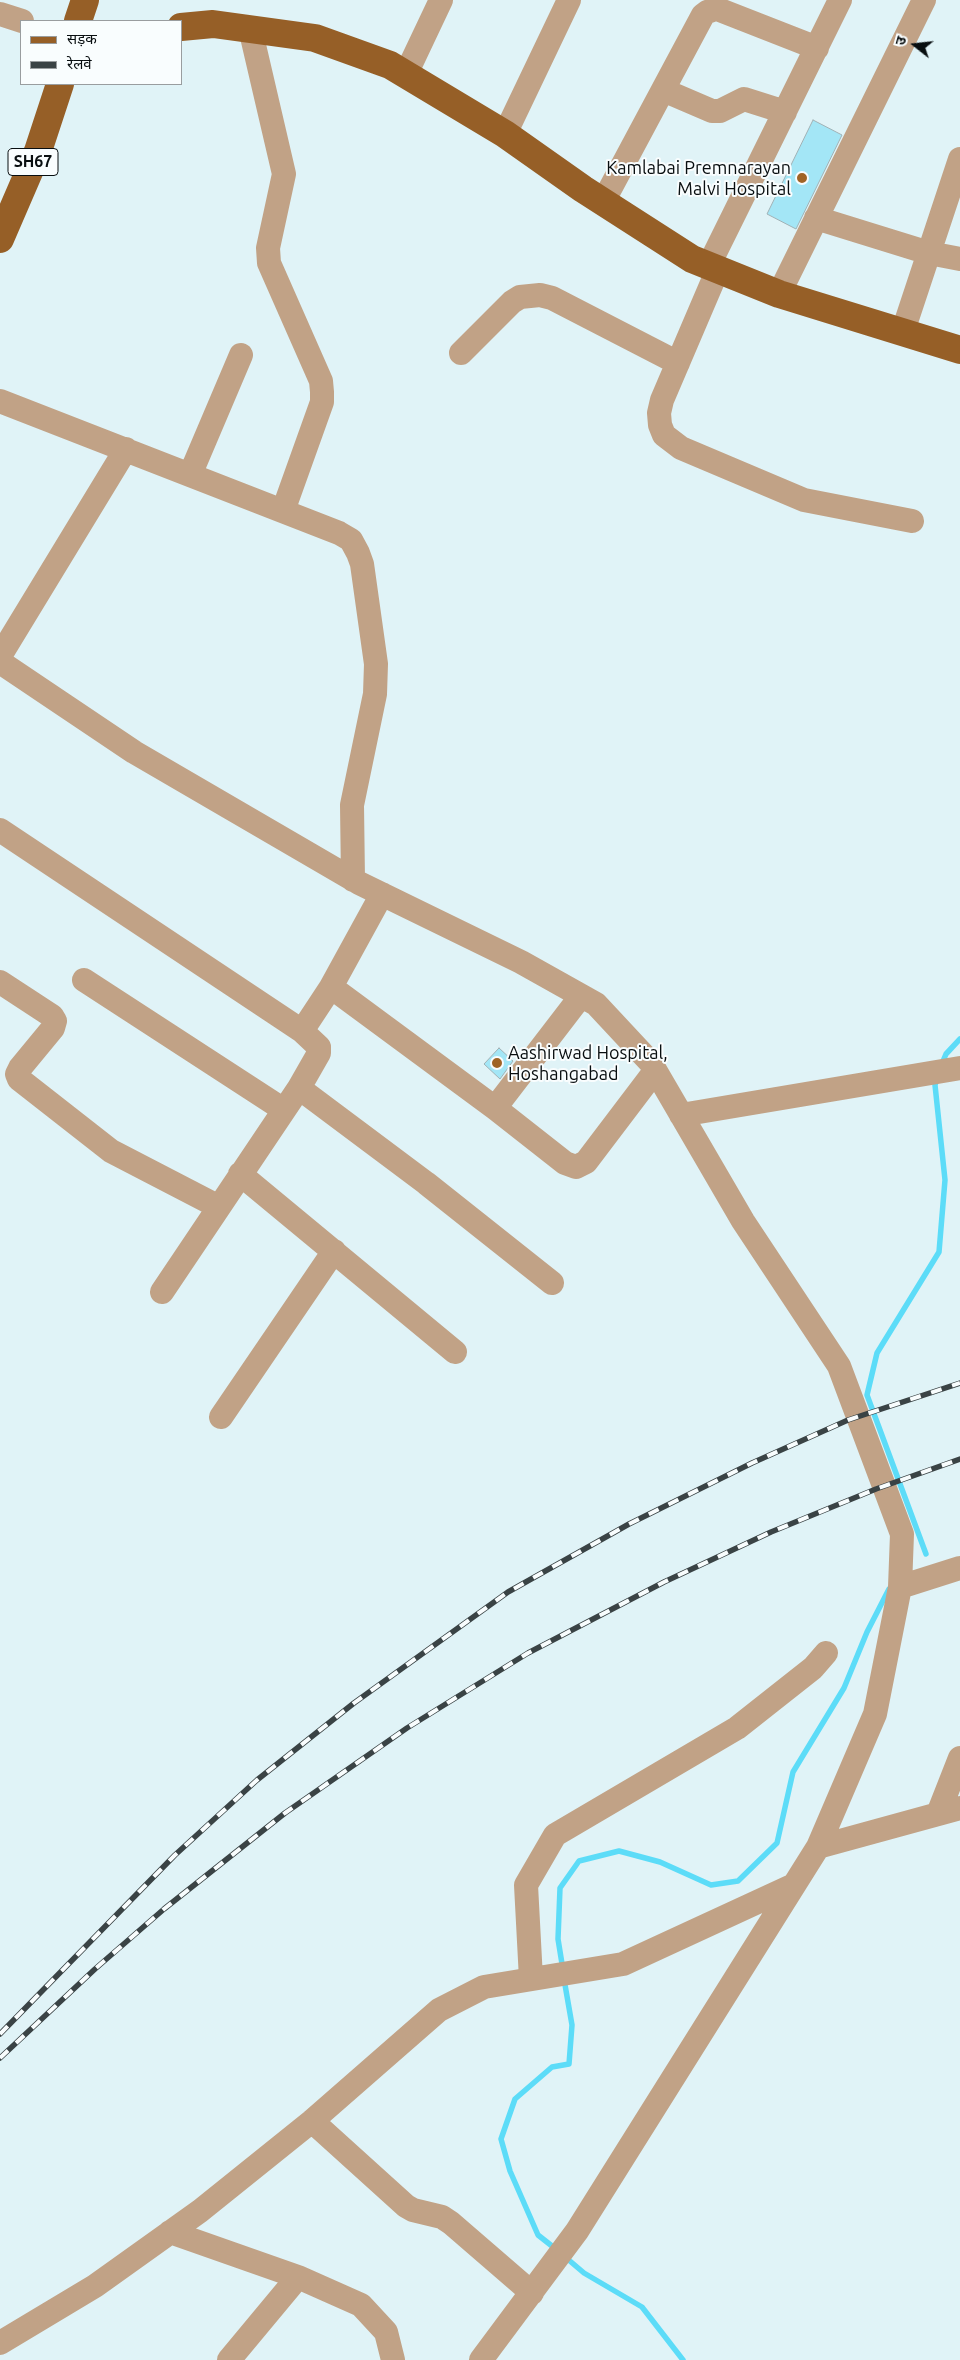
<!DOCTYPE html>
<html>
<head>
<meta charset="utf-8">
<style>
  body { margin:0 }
  #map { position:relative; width:960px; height:2360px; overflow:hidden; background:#e0f3f7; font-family:Ubuntu,"Noto Sans Devanagari",sans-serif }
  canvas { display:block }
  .legend { position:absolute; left:20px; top:20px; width:162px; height:65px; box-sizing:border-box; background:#f9fdfe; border:1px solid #999d9f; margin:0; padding:6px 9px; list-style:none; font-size:15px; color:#080e10 }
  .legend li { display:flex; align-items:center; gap:10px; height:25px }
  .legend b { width:25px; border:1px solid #999d9f }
  .north { position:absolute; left:890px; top:20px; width:50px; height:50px; -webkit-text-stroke:4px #f9fdfe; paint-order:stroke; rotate:286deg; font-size:14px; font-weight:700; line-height:20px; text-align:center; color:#080e10 }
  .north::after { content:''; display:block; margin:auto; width:18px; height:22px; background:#080e10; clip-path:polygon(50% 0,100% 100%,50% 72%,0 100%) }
</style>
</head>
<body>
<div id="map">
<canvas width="960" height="2360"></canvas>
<ul class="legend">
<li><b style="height:6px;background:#965f27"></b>सड़क</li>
<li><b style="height:6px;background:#3a4345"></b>रेलवे</li>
</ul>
<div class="north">उ</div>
</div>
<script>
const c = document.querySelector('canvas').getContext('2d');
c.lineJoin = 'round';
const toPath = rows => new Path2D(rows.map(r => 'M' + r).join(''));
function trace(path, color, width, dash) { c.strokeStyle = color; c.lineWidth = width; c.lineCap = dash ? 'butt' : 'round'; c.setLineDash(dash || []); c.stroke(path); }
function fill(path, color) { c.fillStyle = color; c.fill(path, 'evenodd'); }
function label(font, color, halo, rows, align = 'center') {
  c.font = font + ' Ubuntu,sans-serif'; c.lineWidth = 4; c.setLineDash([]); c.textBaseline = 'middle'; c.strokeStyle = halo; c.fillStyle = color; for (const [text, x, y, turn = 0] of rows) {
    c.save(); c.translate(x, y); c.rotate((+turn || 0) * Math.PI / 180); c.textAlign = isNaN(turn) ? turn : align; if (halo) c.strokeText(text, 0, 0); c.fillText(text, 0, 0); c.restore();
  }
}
const stream = toPath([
  [941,1066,946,1054,960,1039],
  [926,1554,867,1395,877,1353,939,1252,945,1180,935,1085,937,1079],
  [563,1970,558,1939,560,1888,579,1861,619,1851,660,1862,711,1885,738,1881,777,1843,793,1772,844,1688,867,1632,889,1589],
  [557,2250,538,2235,510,2171,501,2139,515,2099,552,2067,569,2064,572,2025,564,1979],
  [564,2256,584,2273,642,2307,683,2360]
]);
const building = toPath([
  [813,120,842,135,796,229,767,214,813,120],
  [499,1048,513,1061,500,1079,484,1064,499,1048]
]);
const minor = toPath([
  [0,14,22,21],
  [250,28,284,174,268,248,269,263,321,381,322,392,322,402,283,511],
  [406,74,441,0],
  [663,90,712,111,720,111,744,99,785,112],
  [505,134,569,0],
  [603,202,703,15,707,12,715,9,720,10,817,48],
  [816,218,929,253,960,259],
  [709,265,840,0],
  [718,269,662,400,659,413,660,425,664,435,681,448,804,500,912,521],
  [779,294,924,0],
  [903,331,960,159],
  [461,353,512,302,520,297,540,295,552,298,678,363],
  [0,401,339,533,351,540,358,553,362,564,376,664,375,694,352,805,353,880],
  [190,475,241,355],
  [0,656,126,449],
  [0,662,134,752,359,883,521,962,596,1004,651,1063,743,1221,839,1366,902,1534,900,1587,875,1714,818,1847,577,2231,481,2360],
  [0,830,302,1031,319,1047,319,1053,299,1088,162,1292],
  [382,894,331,987,495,1108,565,1163,576,1167,586,1162,655,1071],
  [84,980,284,1110],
  [0,982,52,1016,55,1021,53,1028,20,1068,17,1074,19,1079,111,1151,219,1207],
  [302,1031,331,987],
  [299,1088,426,1183,552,1283],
  [495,1108,581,996],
  [681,1115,960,1068],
  [240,1174,455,1352],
  [221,1417,334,1251],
  [900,1587,960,1568],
  [938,1814,960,1758],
  [818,1847,960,1808],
  [531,1979,526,1885,555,1835,737,1728,813,1668,826,1653],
  [312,2121,406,2206,413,2210,442,2217,451,2223,532,2293],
  [170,2232,298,2277,361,2305,386,2332,393,2360],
  [0,2343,95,2286,200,2211,312,2121,439,2010,484,1987,623,1964,792,1886],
  [229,2360,298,2277]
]);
const major = toPath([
  [78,21,85,0],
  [181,27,213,24,315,38,390,65,505,134,583,189,692,259,779,294,960,350],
  [0,239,38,151,60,84]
]);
const rail = toPath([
  [0,2034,175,1855,257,1780,354,1703,508,1592,629,1524,752,1463,848,1420,960,1383],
  [0,2058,95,1969,164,1909,285,1813,407,1728,528,1653,664,1582,771,1532,876,1489,960,1459]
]);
const markers = [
  [802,178,6,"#a06426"],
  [497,1063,6,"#a06426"]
];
const shields = [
  [33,162,50]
];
const shieldNames = [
  ["SH67",33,162]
];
const poiNames = [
  ["Kamlabai Premnarayan",791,168],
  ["Malvi Hospital",791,189],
  ["Aashirwad Hospital,",508,1053,"left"],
  ["Hoshangabad",508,1074,"left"]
];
trace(stream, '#5cdcf8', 5.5);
fill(building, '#a3e6f6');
trace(building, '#a0b1b5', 1);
trace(minor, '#c1a286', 24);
trace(major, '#965f27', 28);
trace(rail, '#3a4345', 5.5);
trace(rail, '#f9fdfe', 4, [11]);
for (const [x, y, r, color] of markers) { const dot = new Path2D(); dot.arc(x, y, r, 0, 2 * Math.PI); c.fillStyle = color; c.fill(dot); trace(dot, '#f9fdfe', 2); }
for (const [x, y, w] of shields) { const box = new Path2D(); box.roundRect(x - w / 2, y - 13.5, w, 27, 4); c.fillStyle = '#f9fdfe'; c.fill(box); trace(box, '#080e10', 1); }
label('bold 16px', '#080e10', null, shieldNames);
label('18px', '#080e10', '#f9fdfe', poiNames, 'right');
</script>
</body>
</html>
